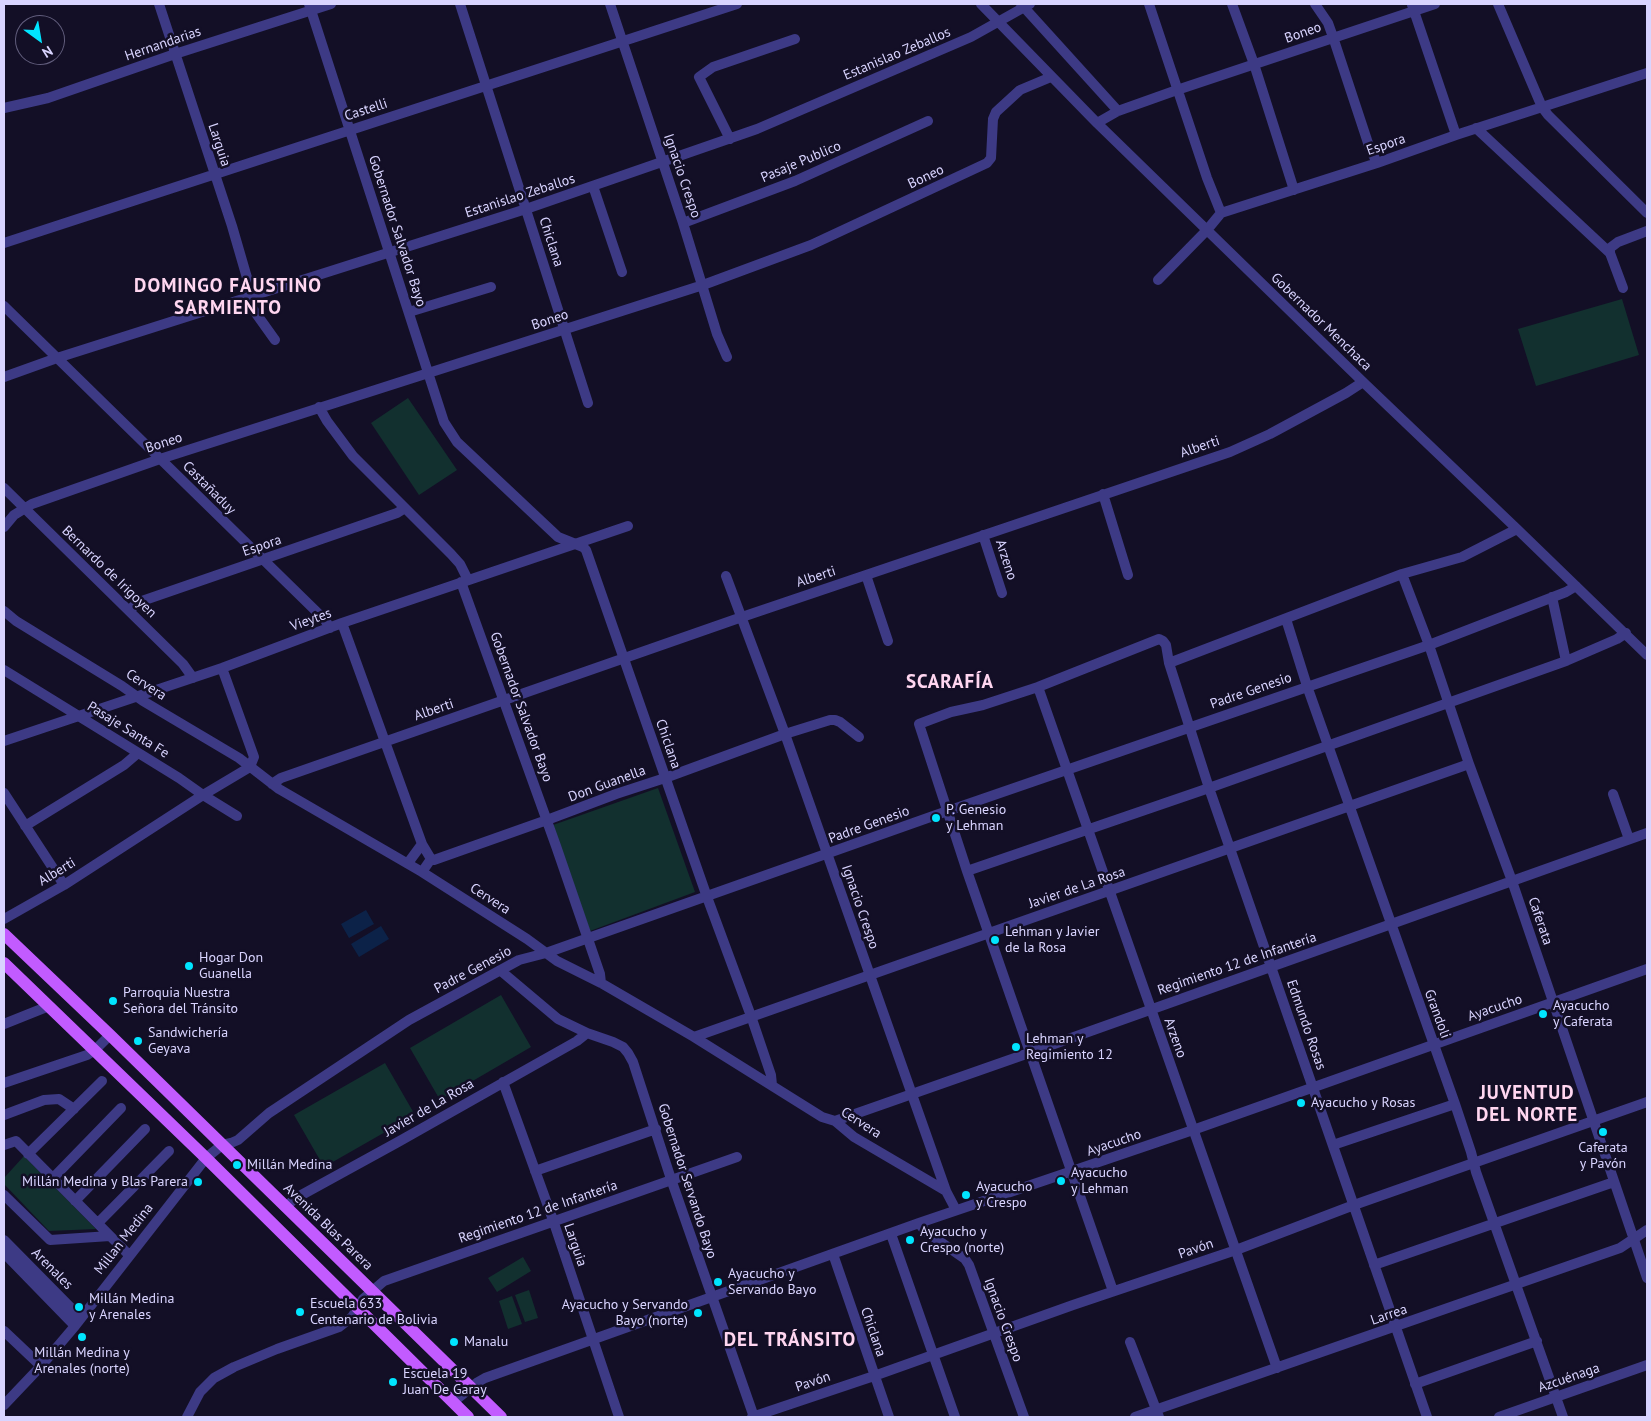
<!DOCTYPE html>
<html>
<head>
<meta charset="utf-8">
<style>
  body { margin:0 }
  #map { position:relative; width:1651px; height:1421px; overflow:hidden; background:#130f26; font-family:"PT Sans",sans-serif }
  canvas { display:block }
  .frame { position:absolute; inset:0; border:5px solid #d9d4ff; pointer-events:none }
  .north { position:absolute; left:15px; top:15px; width:50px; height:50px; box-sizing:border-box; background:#130f26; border:1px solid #625e7d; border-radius:50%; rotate:148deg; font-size:14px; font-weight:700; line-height:20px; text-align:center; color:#d9d4ff }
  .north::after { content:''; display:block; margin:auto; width:18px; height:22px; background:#00e5ff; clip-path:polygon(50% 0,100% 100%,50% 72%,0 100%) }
</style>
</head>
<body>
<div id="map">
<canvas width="1651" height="1421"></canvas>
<div class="frame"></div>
<div class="north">N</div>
</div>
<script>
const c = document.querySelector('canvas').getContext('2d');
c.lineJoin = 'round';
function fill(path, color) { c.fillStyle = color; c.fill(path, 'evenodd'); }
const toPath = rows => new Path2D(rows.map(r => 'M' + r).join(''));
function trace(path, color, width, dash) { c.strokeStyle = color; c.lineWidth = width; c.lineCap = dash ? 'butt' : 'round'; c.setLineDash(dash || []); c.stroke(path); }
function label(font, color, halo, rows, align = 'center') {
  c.font = font + ' "PT Sans",sans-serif'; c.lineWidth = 5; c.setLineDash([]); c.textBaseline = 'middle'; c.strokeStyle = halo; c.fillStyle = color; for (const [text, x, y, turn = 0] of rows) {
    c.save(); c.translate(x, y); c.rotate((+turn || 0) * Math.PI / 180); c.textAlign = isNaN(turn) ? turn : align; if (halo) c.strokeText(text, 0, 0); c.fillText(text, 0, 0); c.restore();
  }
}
const green = toPath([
  [1622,299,1639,355,1536,386,1518,329],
  [408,398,457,470,419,495,371,423],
  [658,788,695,892,590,931,553,825],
  [501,995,531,1047,440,1100,410,1048],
  [385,1063,415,1115,324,1167,294,1115],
  [24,1156,96,1229,49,1231,4,1184,4,1178],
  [523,1257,531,1271,497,1292,488,1278],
  [529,1290,538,1318,525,1322,515,1295],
  [512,1296,522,1324,508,1329,499,1301]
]);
const water = toPath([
  [366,910,374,924,349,938,341,924],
  [381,926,389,939,359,957,351,944]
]);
const minor = toPath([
  [159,4,232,226,252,295],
  [309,4,444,422,457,442,558,537,583,547,586,550,707,897,751,1016,771,1075,772,1085],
  [460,4,588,403],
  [610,4,683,223,717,334,727,357],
  [981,4,1097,123,1363,382,1517,529,1647,655],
  [1021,4,1118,111],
  [1149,4,1207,178,1221,213],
  [1232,4,1254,64,1294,190],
  [1315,4,1328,23,1333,37,1369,146,1377,163],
  [1498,4,1542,107,1548,115,1647,213],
  [1412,5,1456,135],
  [4,108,48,98,175,54,331,4],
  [1097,123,1118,111,1177,90,1435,4],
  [1476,128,1610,253],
  [730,139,699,77,713,67,795,39],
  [593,186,622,272],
  [683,223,795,181,928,121],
  [4,243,737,4],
  [1158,280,1207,230,1221,213,1377,163,1456,135,1647,73],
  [1623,288,1610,253,1610,248,1618,242,1647,231],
  [245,298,275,340],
  [4,306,325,620,330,628],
  [409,312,491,287],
  [4,377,57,358,526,209,757,129,971,37,1030,4],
  [319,407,327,421,353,456,451,554,460,564,468,580],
  [4,488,183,664,193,678],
  [1103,494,1128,575],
  [4,527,14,515,32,504,160,459,703,285,811,245,987,163,991,158,993,119,996,112,1020,90,1051,77],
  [983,535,1002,593],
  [1402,574,1429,645,1469,764,1512,881,1647,1278],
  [866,575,888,641],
  [726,576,785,734,946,1191],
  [461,582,556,846,600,974,601,983],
  [1552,597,1566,661],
  [129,610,139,602,397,513,405,508],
  [4,611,16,621,122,686,143,701,239,758,279,789,422,872,527,939,557,961,601,983,694,1037,822,1117,835,1121,854,1137,946,1191,956,1210],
  [1286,619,1307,686,1455,1104,1471,1152,1476,1172,1563,1417],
  [342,623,422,844,431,859],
  [1169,663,1402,574,1462,557,1517,529],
  [4,670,179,778,203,795,237,816],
  [1038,687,1277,1368],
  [4,741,222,668,342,623,628,526],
  [272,784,281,778,742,617,1230,452,1270,434,1346,393,1363,382],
  [4,793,64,885],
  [1613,794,1629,839],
  [25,826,124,765,138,753],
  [408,863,422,844],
  [967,871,1209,788,1566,661,1617,639,1626,633],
  [422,872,431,859,434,860,547,820,616,794,665,778,785,734,830,720,835,720,840,722,859,737],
  [4,919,64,885,203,795,250,767,254,757,222,668],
  [501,971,558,1019,587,1033,613,1042,623,1047,628,1053,633,1062,671,1179,754,1417],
  [4,1024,49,1006],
  [694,1037,1469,764],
  [503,1082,553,1220,619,1417],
  [4,1083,87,1055,95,1050,110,1035],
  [4,1115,44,1100,59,1099,74,1109],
  [835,1121,1029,1053,1647,833],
  [4,1145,16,1141,129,1255],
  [1333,1145,1455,1104],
  [28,1154,102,1081],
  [535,1171,656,1129],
  [53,1178,121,1108],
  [4,1195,50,1240,110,1236],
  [75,1201,145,1129],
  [285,1207,296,1198,398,1142,577,1041,587,1033],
  [98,1223,169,1151],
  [919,1223,925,1231,965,1259,969,1265,1024,1417],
  [891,1234,955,1417],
  [4,1240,81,1318],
  [4,1253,75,1326],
  [833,1254,889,1417],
  [1374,1265,1614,1182],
  [1113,1291,967,871,919,724,951,712,983,705,1038,687,1159,639,1163,641,1166,645,1169,663,1209,788,1427,1417],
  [4,1331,41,1366],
  [1130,1342,1159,1417],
  [1415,1384,1537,1341],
  [453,1402,478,1382,485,1378,919,1223,1193,1130,1647,969],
  [4,1405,41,1366,75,1326,206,1158,222,1145,231,1143,238,1140,269,1113,409,1020,519,960,546,953,936,815,1429,645,1566,592,1576,586],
  [187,1417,200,1392,214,1378,234,1367,277,1349,339,1327,352,1317,363,1299,384,1281,737,1157],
  [752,1417,874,1376,1073,1305,1236,1250,1354,1205,1647,1102],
  [1135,1417,1620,1248,1647,1230],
  [1499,1417,1647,1365]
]);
const major = toPath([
  [4,934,110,1035,501,1417],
  [4,963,206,1158,468,1417]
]);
const markers = [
  [936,818,5,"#00e5ff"],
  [995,940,5,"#00e5ff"],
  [189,966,5,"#00e5ff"],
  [113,1001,5,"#00e5ff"],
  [1543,1014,5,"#00e5ff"],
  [138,1041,5,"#00e5ff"],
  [1016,1047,5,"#00e5ff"],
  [1301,1103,5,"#00e5ff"],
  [1603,1132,5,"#00e5ff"],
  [237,1165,5,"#00e5ff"],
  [1061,1181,5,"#00e5ff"],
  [198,1182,5,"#00e5ff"],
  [966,1195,5,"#00e5ff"],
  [910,1240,5,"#00e5ff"],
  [718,1282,5,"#00e5ff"],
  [79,1307,5,"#00e5ff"],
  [300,1312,5,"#00e5ff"],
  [698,1313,5,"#00e5ff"],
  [82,1337,5,"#00e5ff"],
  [454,1342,5,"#00e5ff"],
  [393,1382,5,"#00e5ff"]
];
const streetNames = [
  ["Boneo",1303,33,-19],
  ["Hernandarias",163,44,-19],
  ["Estanislao Zeballos",897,54,-23],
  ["Castelli",366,110,-18],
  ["Larguia",219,145,72],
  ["Espora",1386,145,-19],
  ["Pasaje Publico",801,162,-23],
  ["Ignacio Crespo",682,176,71],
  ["Boneo",926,177,-25],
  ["Estanislao Zeballos",520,196,-18],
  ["Gobernador Salvador Bayo",397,231,72],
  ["Chiclana",551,242,72],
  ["Boneo",550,320,-18],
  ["Gobernador Menchaca",1321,322,44],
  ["Boneo",164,443,-18],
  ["Alberti",1200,447,-19],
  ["Castañaduy",209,488,45],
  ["Espora",262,546,-19],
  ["Arzeno",1006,560,72],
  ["Bernardo de Irigoyen",109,572,44],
  ["Alberti",816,577,-18],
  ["Vieytes",311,620,-20],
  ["Cervera",146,685,33],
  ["Padre Genesio",1251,691,-19],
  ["Gobernador Salvador Bayo",521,707,70],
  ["Alberti",434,710,-19],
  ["Pasaje Santa Fe",128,730,32],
  ["Chiclana",668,744,71],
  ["Don Guanella",607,784,-20],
  ["Padre Genesio",869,825,-20],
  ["Alberti",57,872,-31],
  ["Javier de La Rosa",1077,888,-19],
  ["Cervera",490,899,33],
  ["Ignacio Crespo",860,907,71],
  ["Caferata",1540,921,71],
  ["Regimiento 12 de Infantería",1237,964,-19],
  ["Padre Genesio",473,970,-28],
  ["Ayacucho",1495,1008,-19],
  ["Grandoli",1437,1014,70],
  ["Edmundo Rosas",1306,1025,71],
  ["Arzeno",1175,1038,70],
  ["Javier de La Rosa",429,1108,-30],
  ["Cervera",861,1123,33],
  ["Ayacucho",1114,1143,-19],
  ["Gobernador Servando Bayo",687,1181,72],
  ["Regimiento 12 de Infantería",538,1212,-19],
  ["Avenida Blas Parera",328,1227,44],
  ["Millan Medina",124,1239,-52],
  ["Larguia",575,1245,71],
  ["Pavón",1196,1249,-19],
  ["Arenales",52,1269,45],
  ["Larrea",1389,1315,-19],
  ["Ignacio Crespo",1003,1320,70],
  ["Chiclana",873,1332,71],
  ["Azcuénaga",1569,1378,-19],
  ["Pavón",813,1382,-19]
];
const poiNames = [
  ["P. Genesio",946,810],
  ["y Lehman",946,826],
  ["Lehman y Javier",1005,932],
  ["de la Rosa",1005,948],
  ["Hogar Don",199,958],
  ["Guanella",199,974],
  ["Parroquia Nuestra",123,993],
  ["Señora del Tránsito",123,1009],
  ["Ayacucho",1553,1006],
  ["y Caferata",1553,1022],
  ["Sandwichería",148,1033],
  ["Geyava",148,1049],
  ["Lehman y",1026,1039],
  ["Regimiento 12",1026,1055],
  ["Ayacucho y Rosas",1311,1103],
  ["Caferata",1603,1148,"center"],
  ["y Pavón",1603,1164,"center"],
  ["Millán Medina",247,1165],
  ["Ayacucho",1071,1173],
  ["y Lehman",1071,1189],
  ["Millán Medina y Blas Parera",188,1182,"right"],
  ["Ayacucho",976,1187],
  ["y Crespo",976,1203],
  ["Ayacucho y",920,1232],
  ["Crespo (norte)",920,1248],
  ["Ayacucho y",728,1274],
  ["Servando Bayo",728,1290],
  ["Millán Medina",89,1299],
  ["y Arenales",89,1315],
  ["Escuela 633",310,1304],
  ["Centenario de Bolivia",310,1320],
  ["Ayacucho y Servando",688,1305,"right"],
  ["Bayo (norte)",688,1321,"right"],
  ["Manalu",464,1342],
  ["Millán Medina y",82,1353,"center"],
  ["Arenales (norte)",82,1369,"center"],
  ["Escuela 19",403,1374],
  ["Juan De Garay",403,1390]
];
const districtNames = [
  ["DOMINGO FAUSTINO",228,287],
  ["SARMIENTO",228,309],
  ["SCARAFÍA",950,683],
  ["JUVENTUD",1527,1094],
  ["DEL NORTE",1527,1116],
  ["DEL TRÁNSITO",790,1341]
];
fill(green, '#12302f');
fill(water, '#0c2248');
trace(minor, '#3d3a85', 10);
trace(major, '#c25bff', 12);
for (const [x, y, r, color] of markers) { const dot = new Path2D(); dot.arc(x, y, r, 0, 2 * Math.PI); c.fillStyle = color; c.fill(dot); trace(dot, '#130f26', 2); }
label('14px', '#d9d4ff', '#130f26', streetNames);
label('14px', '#d9d4ff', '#130f26', poiNames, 'left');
c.letterSpacing = '1px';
label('bold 19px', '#ffd6f0', '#130f26', districtNames);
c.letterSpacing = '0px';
</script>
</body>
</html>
